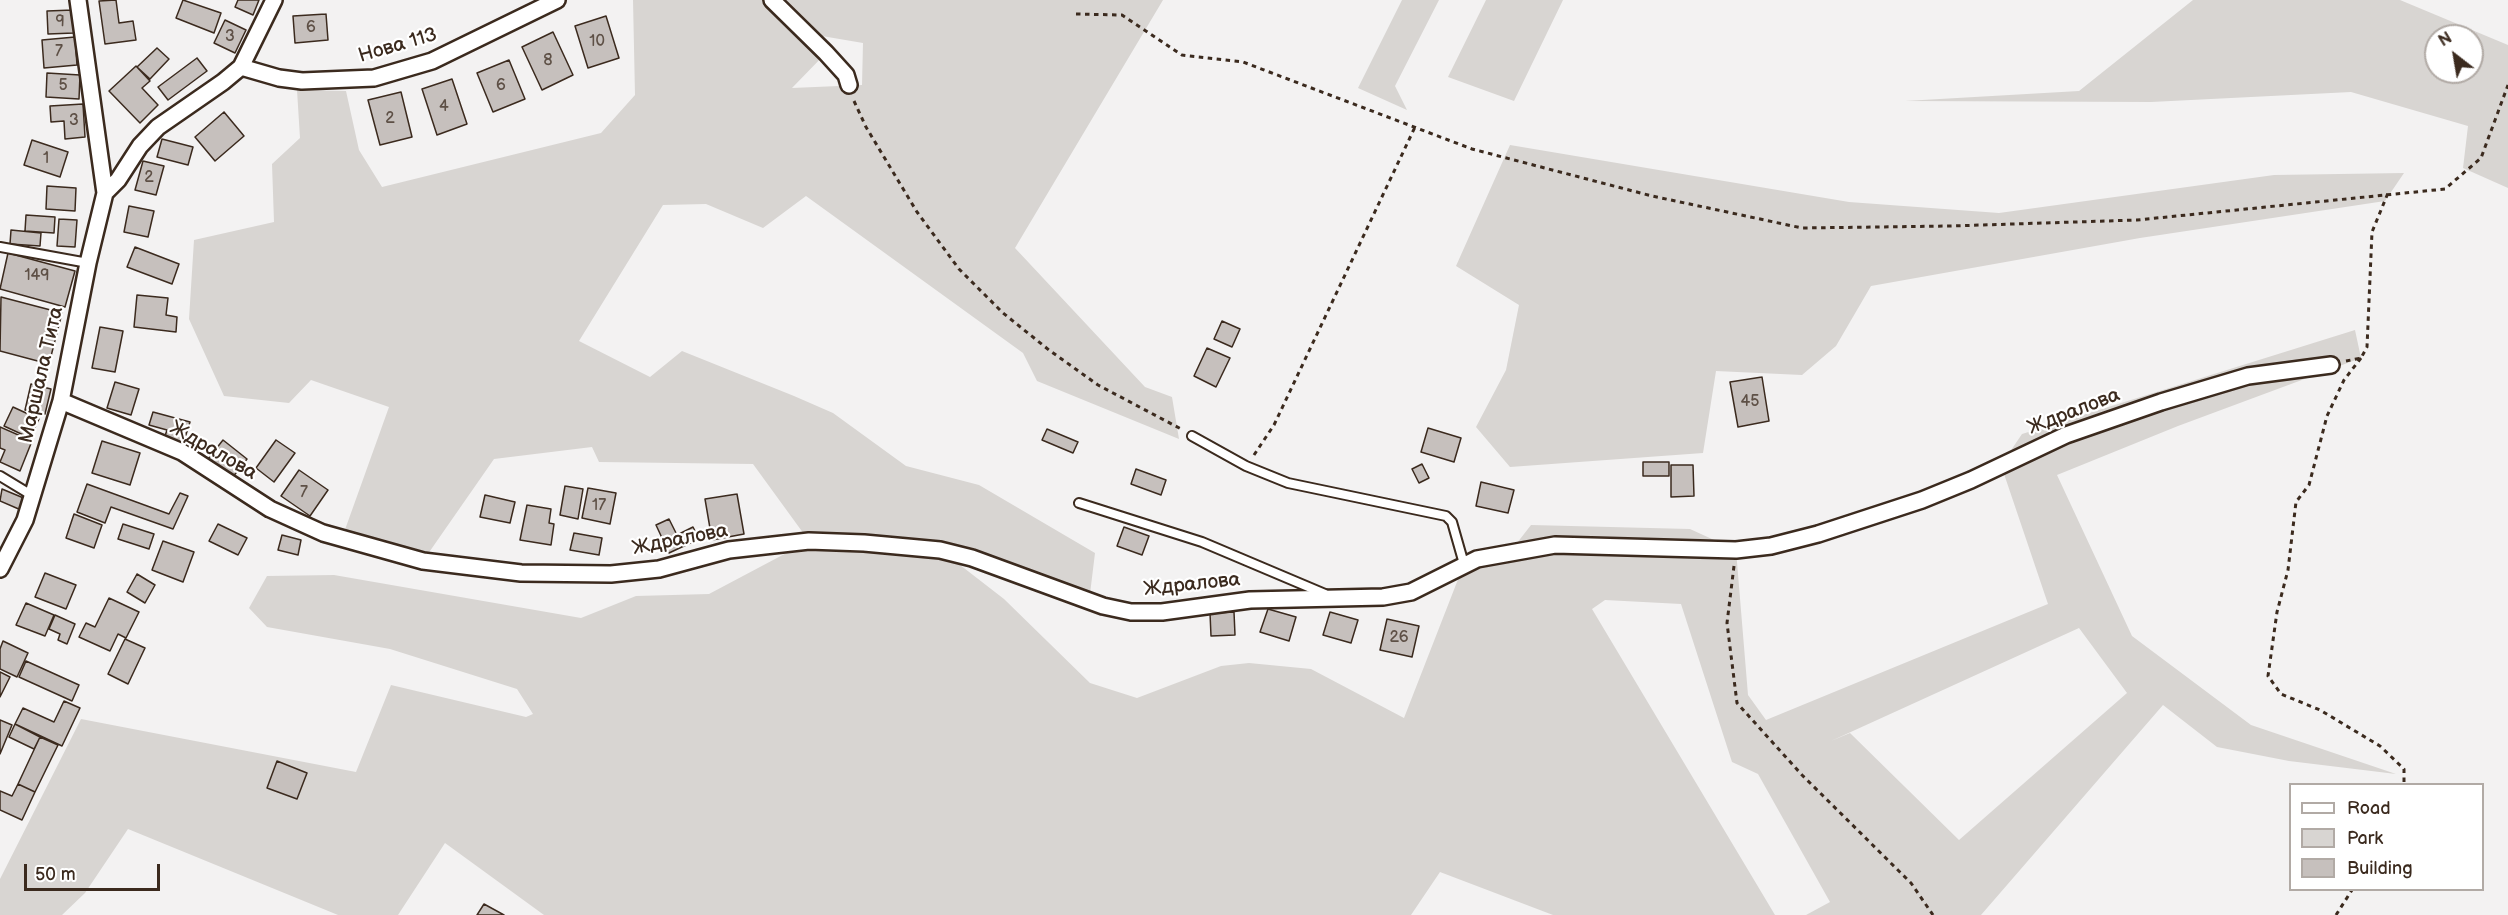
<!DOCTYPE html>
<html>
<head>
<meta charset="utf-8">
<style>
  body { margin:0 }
  #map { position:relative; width:2508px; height:915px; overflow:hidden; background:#f3f2f2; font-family:"Balsamiq Sans",sans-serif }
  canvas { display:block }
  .legend { position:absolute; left:2289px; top:783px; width:195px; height:108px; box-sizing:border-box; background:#fff; border:2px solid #b1aaa5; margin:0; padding:8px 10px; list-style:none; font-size:18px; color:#3b2a1e }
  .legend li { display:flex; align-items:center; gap:12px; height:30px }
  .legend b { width:30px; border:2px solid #b1aaa5 }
  .north { position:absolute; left:2424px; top:24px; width:60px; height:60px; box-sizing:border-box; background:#fff; border:2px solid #b1aaa5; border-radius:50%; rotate:329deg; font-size:16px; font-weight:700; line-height:24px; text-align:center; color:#3b2a1e }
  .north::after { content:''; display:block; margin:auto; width:21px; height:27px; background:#3b2a1e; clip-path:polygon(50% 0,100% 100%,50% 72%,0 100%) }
  .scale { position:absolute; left:24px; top:864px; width:136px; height:27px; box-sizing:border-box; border:3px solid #3b2a1e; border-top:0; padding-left:8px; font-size:18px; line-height:21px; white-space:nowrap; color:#3b2a1e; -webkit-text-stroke:4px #fff; paint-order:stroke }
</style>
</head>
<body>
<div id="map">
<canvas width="2508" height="915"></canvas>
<ul class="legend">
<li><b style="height:8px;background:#fff"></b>Road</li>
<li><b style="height:16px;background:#d8d5d2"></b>Park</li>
<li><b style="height:16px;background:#c6c0bd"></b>Building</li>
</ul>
<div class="north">N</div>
<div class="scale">50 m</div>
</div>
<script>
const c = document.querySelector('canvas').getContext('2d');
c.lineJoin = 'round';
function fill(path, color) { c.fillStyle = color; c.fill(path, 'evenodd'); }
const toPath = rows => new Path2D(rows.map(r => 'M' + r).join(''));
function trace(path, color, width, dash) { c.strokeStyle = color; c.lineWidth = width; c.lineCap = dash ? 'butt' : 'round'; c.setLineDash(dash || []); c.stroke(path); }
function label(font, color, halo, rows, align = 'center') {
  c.font = font + ' "Balsamiq Sans",sans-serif'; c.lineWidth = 4.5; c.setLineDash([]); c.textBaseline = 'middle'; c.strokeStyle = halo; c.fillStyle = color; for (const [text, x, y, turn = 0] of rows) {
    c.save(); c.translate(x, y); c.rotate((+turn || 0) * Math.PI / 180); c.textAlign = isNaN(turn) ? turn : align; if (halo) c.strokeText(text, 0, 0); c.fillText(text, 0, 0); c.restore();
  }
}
const green = toPath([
  [633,0,772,0,826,53,792,88,862,85,863,43,816,35,776,0,1163,0,1015,248,1145,387,1172,397,1179,439,1037,381,1023,353,806,196,763,228,706,204,663,205,579,341,650,377,682,351,794,396,833,413,906,466,979,485,1095,553,1089,602,942,551,1004,599,1090,683,1137,698,1221,666,1249,663,1311,669,1404,718,1464,564,1510,552,1531,525,1690,529,1736,550,1748,695,1766,720,2048,604,2001,465,2022,434,2355,330,2361,358,2178,426,2057,475,2132,636,2251,725,2396,774,2289,761,2217,747,2163,705,1981,915,1806,915,1830,902,1758,774,1732,762,1681,604,1605,600,1592,609,1775,915,1553,915,1440,872,1411,915,544,915,445,843,398,915,338,915,128,829,85,893,62,915,0,915,0,879,81,719,356,772,391,685,526,717,533,714,517,689,390,649,267,627,249,608,267,576,334,575,581,618,636,596,709,594,809,541,753,464,599,462,592,447,494,459,423,561,342,538,389,407,311,380,289,403,224,396,189,319,194,240,274,222,272,164,300,138,297,90,346,91,359,150,382,187,601,133,635,95],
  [2079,628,2127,693,1959,840,1850,733,1831,741],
  [1402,0,1439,0,1395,86,1407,110,1358,88],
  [1486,0,1563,0,1514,101,1448,77],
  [2193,0,2400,0,2508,45,2508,188,2463,168,2468,126,2351,92,2151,102,1905,101,2079,91],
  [2436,36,2472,36,2472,72,2436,72],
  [1510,145,1849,202,1999,213,2274,175,2404,173,2385,201,2140,238,1871,286,1836,346,1802,375,1716,371,1703,453,1510,467,1476,427,1506,370,1519,305,1456,266]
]);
const building = toPath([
  [116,0,119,23,133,21,136,40,105,44,99,1,116,0],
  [183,0,221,13,214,33,176,18,183,0],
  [238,0,259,0,253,15,235,7,238,0],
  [73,10,74,33,48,34,47,11,73,10],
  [326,14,328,40,295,43,293,16,326,14],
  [606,16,619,58,588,68,575,26,606,16],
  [225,20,246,30,235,53,214,43,225,20],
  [553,32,573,75,542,90,522,47,553,32],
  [75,37,77,65,44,68,42,40,75,37],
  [157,48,169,59,150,79,137,67,157,48],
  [197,58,207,71,168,100,158,87,197,58],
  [509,60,525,99,493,112,477,73,509,60],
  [136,66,150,81,142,88,158,105,140,123,109,91,136,66],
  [47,73,80,75,79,99,46,97,47,73],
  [452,79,467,124,437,135,422,89,452,79],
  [401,92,412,137,380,145,368,100,401,92],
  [83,104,85,137,65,139,64,121,51,122,50,106,83,104],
  [224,112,244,136,215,161,195,137,224,112],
  [162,139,193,147,188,165,157,157,162,139],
  [32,140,68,152,60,177,24,165,32,140],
  [143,161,164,166,156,195,135,190,143,161],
  [47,186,76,188,75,211,46,209,47,186],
  [129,206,154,211,148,237,124,232,129,206],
  [26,215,55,217,54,233,25,231,26,215],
  [59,219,77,220,75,247,57,246,59,219],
  [11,230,41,233,40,246,10,244,11,230],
  [135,247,179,264,172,284,127,267,135,247],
  [8,253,75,271,65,307,0,289,8,253],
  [137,295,168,298,166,315,177,317,176,332,134,327,137,295],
  [1,297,62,313,49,364,0,351,1,297],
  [1222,321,1240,329,1232,347,1214,339,1222,321],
  [100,327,123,331,115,372,92,368,100,327],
  [1207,348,1230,358,1216,387,1194,376,1207,348],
  [1762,377,1769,421,1738,427,1730,382,1762,377],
  [115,382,139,389,131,415,107,408,115,382],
  [31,384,51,389,45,414,25,410,31,384],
  [13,407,39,419,30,438,4,426,13,407],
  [153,412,190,422,183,444,164,439,167,430,149,425,153,412],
  [0,427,32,441,20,471,0,462,5,450,0,448,0,427],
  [1428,428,1461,438,1454,462,1421,452,1428,428],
  [1047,429,1078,442,1073,453,1042,440,1047,429],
  [223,440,247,459,232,478,208,459,223,440],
  [276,440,295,453,274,482,256,468,276,440],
  [102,441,140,453,130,485,92,473,102,441],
  [1643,462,1669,462,1669,476,1643,476,1643,462],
  [1422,464,1429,478,1419,483,1412,469,1422,464],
  [1671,465,1693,465,1694,496,1671,497,1671,465],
  [1136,469,1166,480,1161,495,1131,484,1136,469],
  [299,470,328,490,310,516,281,496,299,470],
  [1481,482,1514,490,1508,513,1476,506,1481,482],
  [87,484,169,514,180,493,188,496,173,529,111,507,105,523,77,512,87,484],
  [565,486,583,489,578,519,560,515,565,486],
  [588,488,616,493,610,524,582,518,588,488],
  [2,489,26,499,21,510,0,501,2,489],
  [737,494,744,534,712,540,705,499,737,494],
  [485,495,515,502,510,523,480,517,485,495],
  [527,505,551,509,549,523,554,524,551,545,520,540,527,505],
  [74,514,102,525,94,548,66,538,74,514],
  [669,519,677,535,693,527,699,539,669,553,656,525,669,519],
  [123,524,154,534,149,549,118,539,123,524],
  [218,524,247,538,238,555,209,541,218,524],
  [1124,527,1149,536,1142,555,1117,546,1124,527],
  [574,533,602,538,599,555,570,550,574,533],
  [282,535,301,540,298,555,278,550,282,535],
  [163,541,194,552,183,582,152,570,163,541],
  [45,573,76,585,66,609,35,597,45,573],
  [137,574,155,585,145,603,127,592,137,574],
  [109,598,139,612,126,638,118,634,110,651,79,637,86,623,95,627,109,598],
  [26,603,54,615,45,636,16,625,26,603],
  [1268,609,1296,617,1289,641,1260,632,1268,609],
  [1234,612,1235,635,1211,636,1210,613,1234,612],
  [1330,612,1358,620,1351,643,1323,635,1330,612],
  [55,615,75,624,67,644,58,640,60,634,49,629,55,615],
  [1387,619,1419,626,1412,657,1380,650,1387,619],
  [125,639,145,648,128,684,108,674,125,639],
  [3,641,28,653,17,677,0,669,0,649,3,641],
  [26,661,79,685,72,701,19,677,26,661],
  [0,672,10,677,0,697,0,672],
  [64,701,80,708,62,746,15,724,23,708,54,722,64,701],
  [0,720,12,725,0,754,0,720],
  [15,724,40,737,34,749,9,737,15,724],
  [40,737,58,745,35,792,18,784,40,737],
  [277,761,307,773,297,799,267,788,277,761],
  [18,784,35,792,22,820,0,810,0,791,12,796,18,784],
  [484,904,504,915,477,915,484,904]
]);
const path = toPath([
  [1076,14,1122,15,1182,55,1243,62,1472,149,1652,196,1802,228,1951,226,2137,220,2445,189,2481,158,2508,85],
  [854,101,866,127,917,212,959,269,1003,313,1049,350,1098,385,1183,430],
  [2361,358,2344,380,2327,416,2309,485,2296,502,2288,570,2277,612,2268,676,2281,694,2320,710,2380,746,2404,769,2404,784],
  [2346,361,2361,358,2367,347,2372,232,2388,193],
  [1254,455,1274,425,1415,127],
  [1734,566,1727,623,1737,703,1802,775,1911,883,1933,915],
  [2336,915,2352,890]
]);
const lane = toPath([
  [0,247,88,263],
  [1192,436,1246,466,1288,483,1446,516,1452,522,1464,564],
  [0,476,33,496],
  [1079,503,1202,542,1325,594]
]);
const street = toPath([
  [772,0,826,53,846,75,849,85],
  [241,67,279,78,302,81,374,78,432,61,557,0],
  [105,193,118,180,140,146,158,127,223,82,241,67,274,0],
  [61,401,182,452,270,509,323,533,423,561,521,573,611,574,659,569,729,550,809,541,864,543,940,550,972,558,1103,606,1131,612,1162,612,1250,600,1383,597,1411,592,1477,559,1555,545,1736,550,1771,546,1818,534,1922,500,1971,480,2066,435,2161,402,2248,376,2331,365],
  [0,569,25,520,61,401,88,263,105,193,78,0]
]);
const numberNames = [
  ["9",60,22],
  ["6",311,28],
  ["3",230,37],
  ["10",597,42],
  ["7",59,52],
  ["8",548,61],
  ["5",63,86],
  ["6",501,86],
  ["4",444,107],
  ["2",390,119],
  ["3",74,121],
  ["1",46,159],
  ["2",149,178],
  ["149",37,276],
  ["45",1750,402],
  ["7",304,493],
  ["17",599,506],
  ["26",1399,638]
];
const streetNames = [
  ["Нова 113",398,46,-16],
  ["Маршала Тита",42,375,-77],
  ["Ждралова",2074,412,-21],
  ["Ждралова",213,451,30],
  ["Ждралова",680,540,-11],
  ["Ждралова",1192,585,-6]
];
fill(green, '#d8d5d2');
fill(building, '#c6c0bd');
trace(building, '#3b2a1e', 1.5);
trace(lane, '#3b2a1e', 12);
trace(street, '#3b2a1e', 20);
trace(path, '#3b2a1e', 3, [4.5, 4.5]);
trace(lane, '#fff', 8);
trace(street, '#fff', 15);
label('16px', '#5e5046', null, numberNames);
label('20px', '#3b2a1e', '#fff', streetNames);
</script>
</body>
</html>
